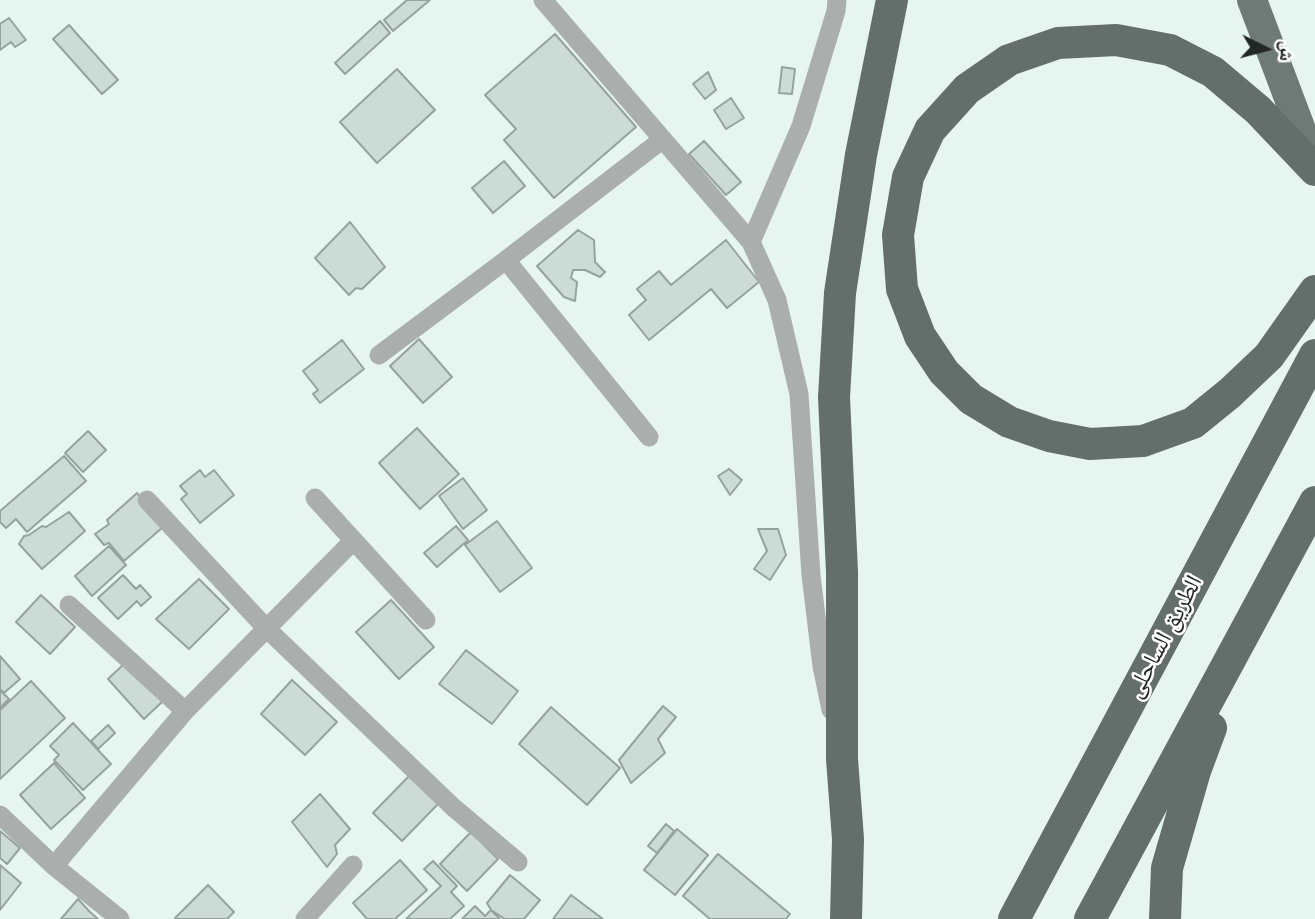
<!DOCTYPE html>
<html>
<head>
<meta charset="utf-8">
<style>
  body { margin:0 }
  #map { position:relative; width:1315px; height:919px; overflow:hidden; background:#e7f5f0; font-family:Signika,"Noto Naskh Arabic",sans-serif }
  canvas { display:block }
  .north { position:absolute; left:1231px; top:14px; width:70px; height:70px; -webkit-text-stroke:5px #fefefe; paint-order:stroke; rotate:96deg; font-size:19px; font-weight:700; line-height:28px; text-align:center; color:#222726 }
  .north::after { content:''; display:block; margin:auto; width:24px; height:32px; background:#222726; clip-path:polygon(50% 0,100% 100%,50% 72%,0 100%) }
</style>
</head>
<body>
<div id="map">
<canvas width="1315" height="919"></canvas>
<div class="north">ش</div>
</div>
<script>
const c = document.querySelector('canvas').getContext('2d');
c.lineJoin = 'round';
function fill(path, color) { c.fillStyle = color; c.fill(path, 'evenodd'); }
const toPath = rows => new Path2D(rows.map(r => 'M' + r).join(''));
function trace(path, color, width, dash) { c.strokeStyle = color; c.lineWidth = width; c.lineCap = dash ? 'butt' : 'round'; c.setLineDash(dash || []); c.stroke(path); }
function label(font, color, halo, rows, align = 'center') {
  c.font = font + ' Signika,"Noto Naskh Arabic",sans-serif'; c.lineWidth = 5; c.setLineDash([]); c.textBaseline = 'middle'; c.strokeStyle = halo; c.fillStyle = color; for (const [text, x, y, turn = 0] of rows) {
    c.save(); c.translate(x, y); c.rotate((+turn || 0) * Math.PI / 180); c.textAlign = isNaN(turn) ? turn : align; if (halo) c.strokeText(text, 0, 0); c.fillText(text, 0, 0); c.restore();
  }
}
const building = toPath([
  [407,0,430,0,393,31,384,20,407,0],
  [9,18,26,40,15,47,11,42,0,50,0,24,9,18],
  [380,21,390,33,345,74,335,63,380,21],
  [69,25,118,80,102,94,53,39,69,25],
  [555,34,636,127,554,198,504,140,516,129,485,95,555,34],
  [782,67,795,69,792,94,779,93,782,67],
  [397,69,435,110,377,163,340,122,397,69],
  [708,72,716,90,705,99,693,84,708,72],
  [731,98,744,118,726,129,714,110,731,98],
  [704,141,741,182,726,195,689,154,704,141],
  [504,161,525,186,493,213,472,188,504,161],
  [350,222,385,267,362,289,356,288,349,295,315,258,350,222],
  [578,230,594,240,595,262,605,272,600,277,585,270,573,270,571,278,577,282,575,301,564,297,537,266,578,230],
  [726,240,759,282,727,308,711,289,649,340,629,315,646,300,637,289,659,271,671,285,726,240],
  [419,339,452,377,423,403,390,366,419,339],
  [342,340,364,369,320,403,313,394,318,390,303,371,342,340],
  [417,428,459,474,420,509,379,463,417,428],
  [88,431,106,450,83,472,65,453,88,431],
  [64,456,86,481,27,532,16,519,6,528,0,522,0,511,64,456],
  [729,469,742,480,730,495,718,476,729,469],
  [200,470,205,477,214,470,234,495,200,523,181,499,187,494,180,486,200,470],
  [463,478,487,510,463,529,439,496,463,478],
  [137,493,163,527,124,561,109,543,104,545,95,534,109,524,107,520,137,493],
  [69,512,85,531,42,569,19,544,24,536,29,535,42,526,46,527,69,512],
  [497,521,532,568,500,592,465,545,497,521],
  [456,526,468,540,437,567,424,553,456,526],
  [758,529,778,529,786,555,770,580,754,569,767,551,758,529],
  [109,546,126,565,92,596,75,576,109,546],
  [123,575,136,589,140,585,151,597,141,606,137,601,118,619,98,598,123,575],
  [199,579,229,609,189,649,156,619,199,579],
  [41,595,75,627,50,654,16,622,41,595],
  [391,600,434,647,399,679,356,632,391,600],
  [466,650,518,691,492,724,439,684,466,650],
  [0,656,20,679,4,693,0,689,0,656],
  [125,663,163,701,144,719,108,679,125,663],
  [292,680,337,722,305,755,261,714,292,680],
  [31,681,65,718,0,779,0,710,31,681],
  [0,690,9,699,0,708,0,690],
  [663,706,676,717,658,739,665,753,631,783,619,760,663,706],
  [551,707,620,768,587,805,519,744,551,707],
  [73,723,111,764,83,790,54,760,59,755,50,746,73,723],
  [108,725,115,733,98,749,91,741,108,725],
  [54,763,85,798,51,829,20,795,54,763],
  [409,776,438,804,402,841,373,813,409,776],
  [320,794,350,829,335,845,337,854,327,867,292,822,320,794],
  [666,824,674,831,657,853,648,846,666,824],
  [677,829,708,855,675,895,644,870,677,829],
  [0,831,20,848,7,864,0,858,0,831],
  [471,832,498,859,467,891,440,864,471,832],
  [718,854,790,914,786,919,710,919,683,896,718,854],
  [400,860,427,890,395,919,367,919,353,903,400,860],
  [433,861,457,886,451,892,464,906,450,919,406,919,441,886,424,869,433,861],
  [0,865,21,883,0,910,0,865],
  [510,875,540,900,524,919,505,919,491,910,487,903,510,875],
  [208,885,234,912,227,919,176,919,175,918,208,885],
  [571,895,603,919,553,919,571,895],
  [78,899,90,912,98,919,61,919,78,899],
  [475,906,485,916,491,910,500,919,462,919,475,906]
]);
const minor = toPath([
  [543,0,751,242,777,300,799,394,811,575,822,666,831,710],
  [751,242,801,126,836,11,837,0],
  [379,355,506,260],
  [649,437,506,260,663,139],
  [315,498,426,620],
  [147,500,266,628,453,807,518,862],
  [69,605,185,711],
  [0,815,54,866,120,919],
  [54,866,185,711,353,541],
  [305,919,353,865]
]);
const primary = toPath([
  [1252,0,1315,167]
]);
const trunk = toPath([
  [1315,170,1258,110,1213,72,1170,50,1116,40,1058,43,1009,60,967,89,930,130,908,177,898,235,902,289,920,336,944,372,971,399,1009,422,1049,436,1090,444,1143,441,1193,423,1230,393,1269,356,1315,291],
  [846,919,848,839,842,759,842,572,834,397,840,293,861,155,892,0],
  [1014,919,1315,355],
  [1090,919,1315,502],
  [1165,919,1167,868,1195,771,1211,728]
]);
const streetNames = [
  ["الطريق الساحلى",1165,637,-62]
];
fill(building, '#cddbd6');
trace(building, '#96a29e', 2);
trace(minor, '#aaafae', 19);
trace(primary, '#6f7975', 30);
trace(trunk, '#646f6b', 32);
label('24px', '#222726', '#fefefe', streetNames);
</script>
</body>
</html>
